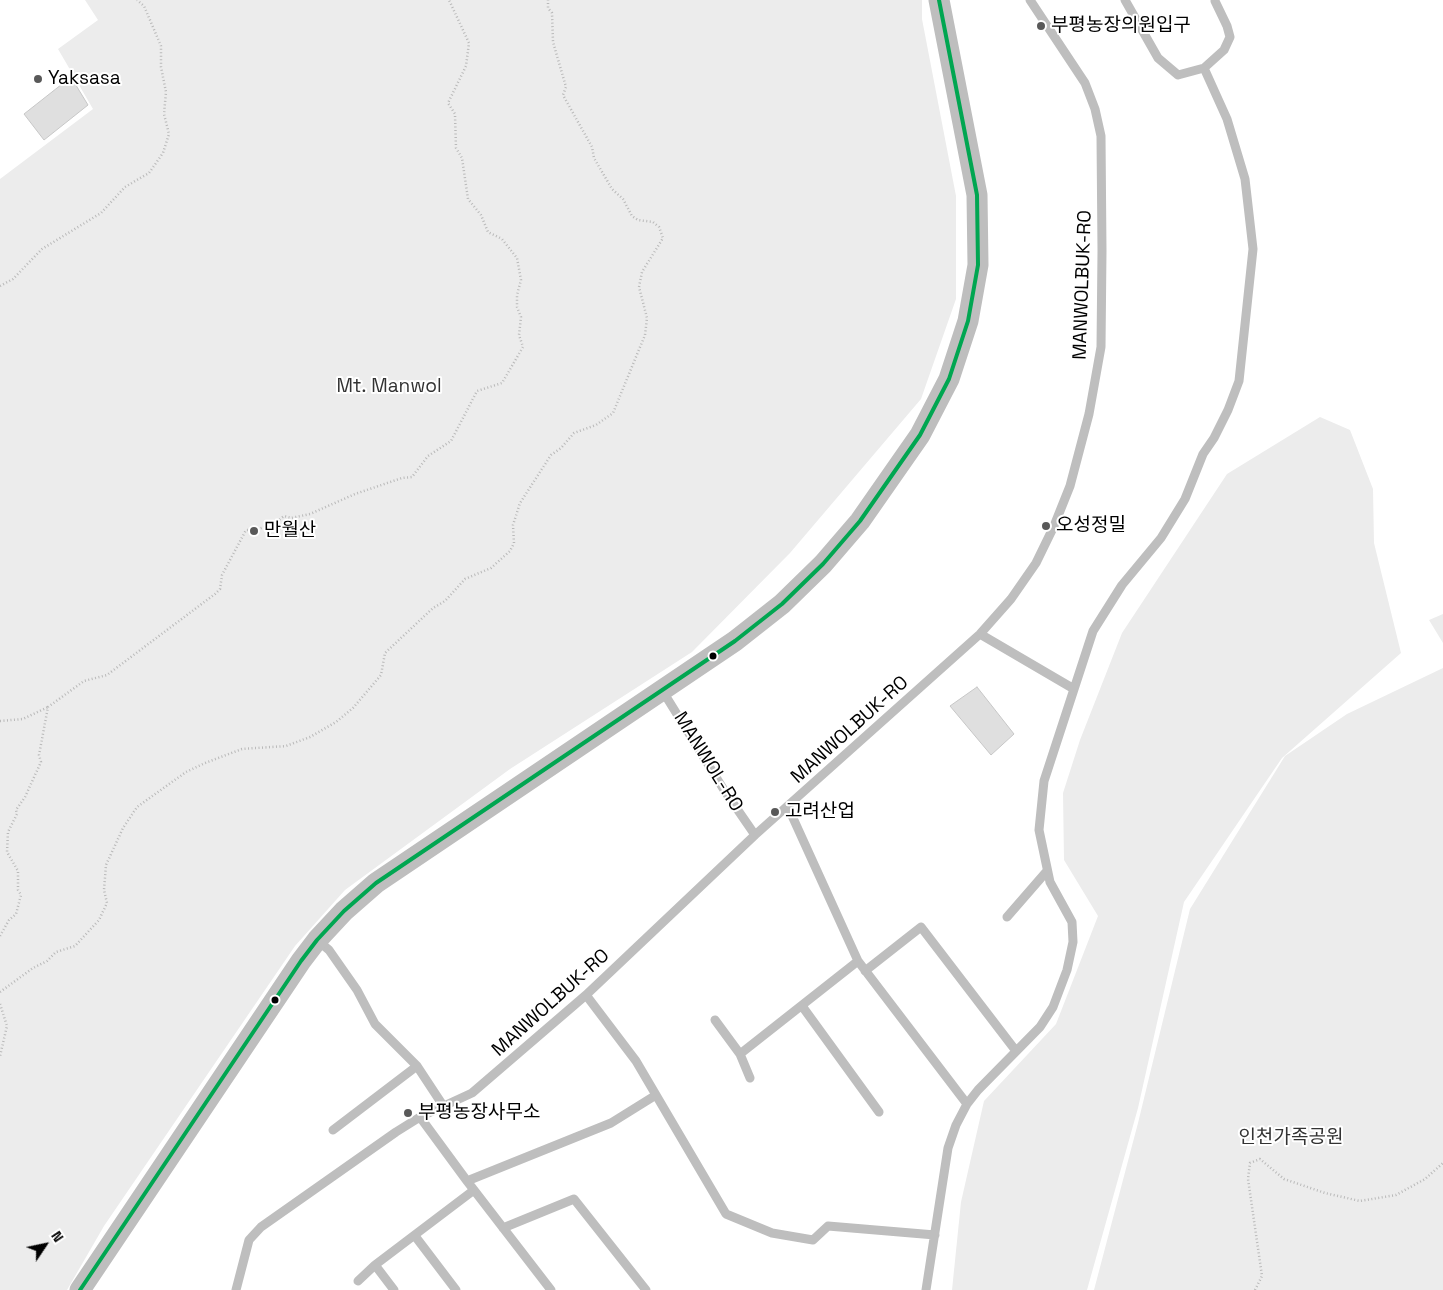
<!DOCTYPE html>
<html>
<head>
<meta charset="utf-8">
<style>
  body { margin:0 }
  #map { position:relative; width:1443px; height:1290px; overflow:hidden; background:#fff; font-family:"Space Grotesk",sans-serif }
  canvas { display:block }
  .north { position:absolute; left:20px; top:1220px; width:50px; height:50px; -webkit-text-stroke:4px #fff; paint-order:stroke; rotate:56deg; font-size:14px; font-weight:700; line-height:20px; text-align:center; color:#000 }
  .north::after { content:''; display:block; margin:auto; width:18px; height:22px; background:#000; clip-path:polygon(50% 0,100% 100%,50% 72%,0 100%) }
</style>
</head>
<body>
<div id="map">
<canvas width="1443" height="1290"></canvas>
<div class="north">N</div>
</div>
<script>
const c = document.querySelector('canvas').getContext('2d');
c.lineJoin = 'round';
function fill(path, color) { c.fillStyle = color; c.fill(path, 'evenodd'); }
const toPath = rows => new Path2D(rows.map(r => 'M' + r).join(''));
function trace(path, color, width, dash) { c.strokeStyle = color; c.lineWidth = width; c.lineCap = dash ? 'butt' : 'round'; c.setLineDash(dash || []); c.stroke(path); }
function label(font, color, halo, rows, align = 'center') {
  c.font = font + ' "Space Grotesk","Noto Sans KR",sans-serif'; c.lineWidth = 4; c.setLineDash([]); c.textBaseline = 'middle'; c.strokeStyle = halo; c.fillStyle = color; for (const [text, x, y, turn = 0] of rows) {
    c.save(); c.translate(x, y); c.rotate((+turn || 0) * Math.PI / 180); c.textAlign = isNaN(turn) ? turn : align; if (halo) c.strokeText(text, 0, 0); c.fillText(text, 0, 0); c.restore();
  }
}
const green = toPath([
  [85,0,922,0,922,19,956,196,956,299,921,399,790,553,692,652,510,769,345,890,295,946,104,1226,67,1290,0,1290,0,179,93,109,58,49,98,20],
  [1320,417,1350,430,1373,489,1374,543,1401,653,1282,758,1184,902,1138,1108,1087,1290,952,1290,961,1202,984,1101,1056,1024,1098,916,1064,860,1063,793,1080,740,1122,633,1227,474],
  [1443,614,1443,643,1429,620],
  [1443,668,1443,1290,1094,1290,1138,1123,1190,909,1285,756,1347,714]
]);
const building = toPath([
  [71,77,88,105,44,140,24,114,71,77],
  [977,687,1014,734,991,755,950,706,977,687]
]);
const path = toPath([
  [0,286,13,279,42,249,101,213,125,187,149,173,163,153,169,134,164,114,166,92,161,67,161,46,144,6,137,0],
  [0,721,23,719,48,707],
  [0,936,9,920,16,914,21,895,18,890,18,871,7,852,8,832,17,814,16,810,25,797,41,762,39,755,48,707,84,681,107,675,215,594,220,589,222,575,246,530,255,530,274,524,284,516,291,518,310,514,355,494,402,478,412,477,428,456,451,441,477,391,502,383,523,347,519,335,521,317,517,307,517,295,521,280,517,258,502,239,488,232,481,215,468,199,462,158,456,148,455,114,448,103,466,66,469,43,449,0],
  [0,992,33,968,47,961,56,952,75,946,99,920,107,903,104,890,106,865,123,828,137,807,186,772,205,763,242,749,286,746,310,737,336,722,353,708,381,675,385,653,433,608,445,601,465,579,491,568,510,551,514,543,513,525,520,503,551,455,561,448,574,433,596,425,613,413,645,335,647,318,639,287,642,272,663,238,659,227,653,222,638,220,632,216,623,199,612,189,594,158,592,147,563,95,566,87,553,42,552,13,548,8,548,0],
  [0,1004,7,1026,0,1056],
  [1255,1290,1262,1276,1248,1179,1250,1163,1260,1159,1284,1179,1325,1193,1360,1201,1396,1195,1425,1179,1443,1163]
]);
const service = toPath([
  [1125,0,1158,58,1178,75,1204,68,1224,50,1230,37,1227,26,1215,1],
  [980,634,1074,689],
  [662,690,724,790,755,835],
  [788,807,858,961,967,1104],
  [1007,917,1047,871],
  [317,940,329,950,357,990,375,1024,417,1066,444,1107],
  [865,971,921,927,1016,1051],
  [586,995,636,1061,726,1214,772,1233,813,1240,828,1226,935,1235],
  [802,1006,879,1112],
  [715,1020,740,1054,750,1078],
  [740,1054,858,961],
  [420,1117,467,1181,551,1290],
  [333,1130,417,1066],
  [467,1181,611,1123,656,1095],
  [503,1228,574,1199,646,1290],
  [415,1236,456,1290],
  [375,1265,394,1290],
  [358,1281,375,1265,474,1190],
  [236,1290,249,1240,261,1227,396,1132,420,1117,472,1093,586,995,755,835,980,634,1011,599,1036,563,1054,526,1070,486,1089,414,1101,347,1102,251,1101,136,1095,109,1085,83,1030,0],
  [926,1290,948,1148,956,1125,967,1104,978,1090,1040,1027,1053,1007,1067,970,1073,942,1072,922,1050,882,1039,830,1044,781,1093,631,1122,585,1161,538,1185,499,1203,454,1214,438,1228,410,1239,381,1253,249,1245,179,1227,119,1204,68]
]);
const tertiary = toPath([
  [80,1290,301,961,317,940,344,911,376,883,735,641,782,604,823,564,860,521,920,435,949,379,968,321,978,265,977,195,939,0]
]);
const bus1 = toPath([
  [80,1290,301,961,317,940,344,911,376,883,735,641,782,604,823,564,860,521,920,435,949,379,968,321,978,265,977,195,939,0]
]);
const markers = [
  [1041,26,5,"#595959"],
  [38,79,5,"#595959"],
  [1046,526,5,"#595959"],
  [254,531,5,"#595959"],
  [713,656,4.5,"#000"],
  [775,812,5,"#595959"],
  [275,1000,4.5,"#000"],
  [408,1113,5,"#595959"]
];
const poiNames = [
  ["부평농장의원입구",1051,26],
  ["Yaksasa",48,79],
  ["오성정밀",1056,526],
  ["만월산",264,531],
  ["고려산업",785,812],
  ["부평농장사무소",418,1113]
];
const streetNames = [
  ["MANWOLBUK-RO",1083,285,-88],
  ["MANWOLBUK-RO",850,730,-42],
  ["MANWOL-RO",708,762,58],
  ["MANWOLBUK-RO",551,1003,-42]
];
const parkNames = [
  ["Mt. Manwol",389,387],
  ["인천가족공원",1291,1138]
];
fill(green, '#ececec');
fill(building, '#dfdfdf');
trace(building, '#c7c7c7', 1);
trace(path, '#b9b9b9', 2.5, [1, 2.5]);
trace(service, '#bebebe', 9);
trace(tertiary, '#bebebe', 21);
trace(bus1, '#00a651', 4);
for (const [x, y, r, color] of markers) { const dot = new Path2D(); dot.arc(x, y, r, 0, 2 * Math.PI); c.fillStyle = color; c.fill(dot); trace(dot, '#fff', 2); }
label('19px', '#000', '#fff', poiNames, 'left');
label('19px', '#000', '#fff', streetNames);
label('19px', '#333', '#fff', parkNames);
</script>
</body>
</html>
